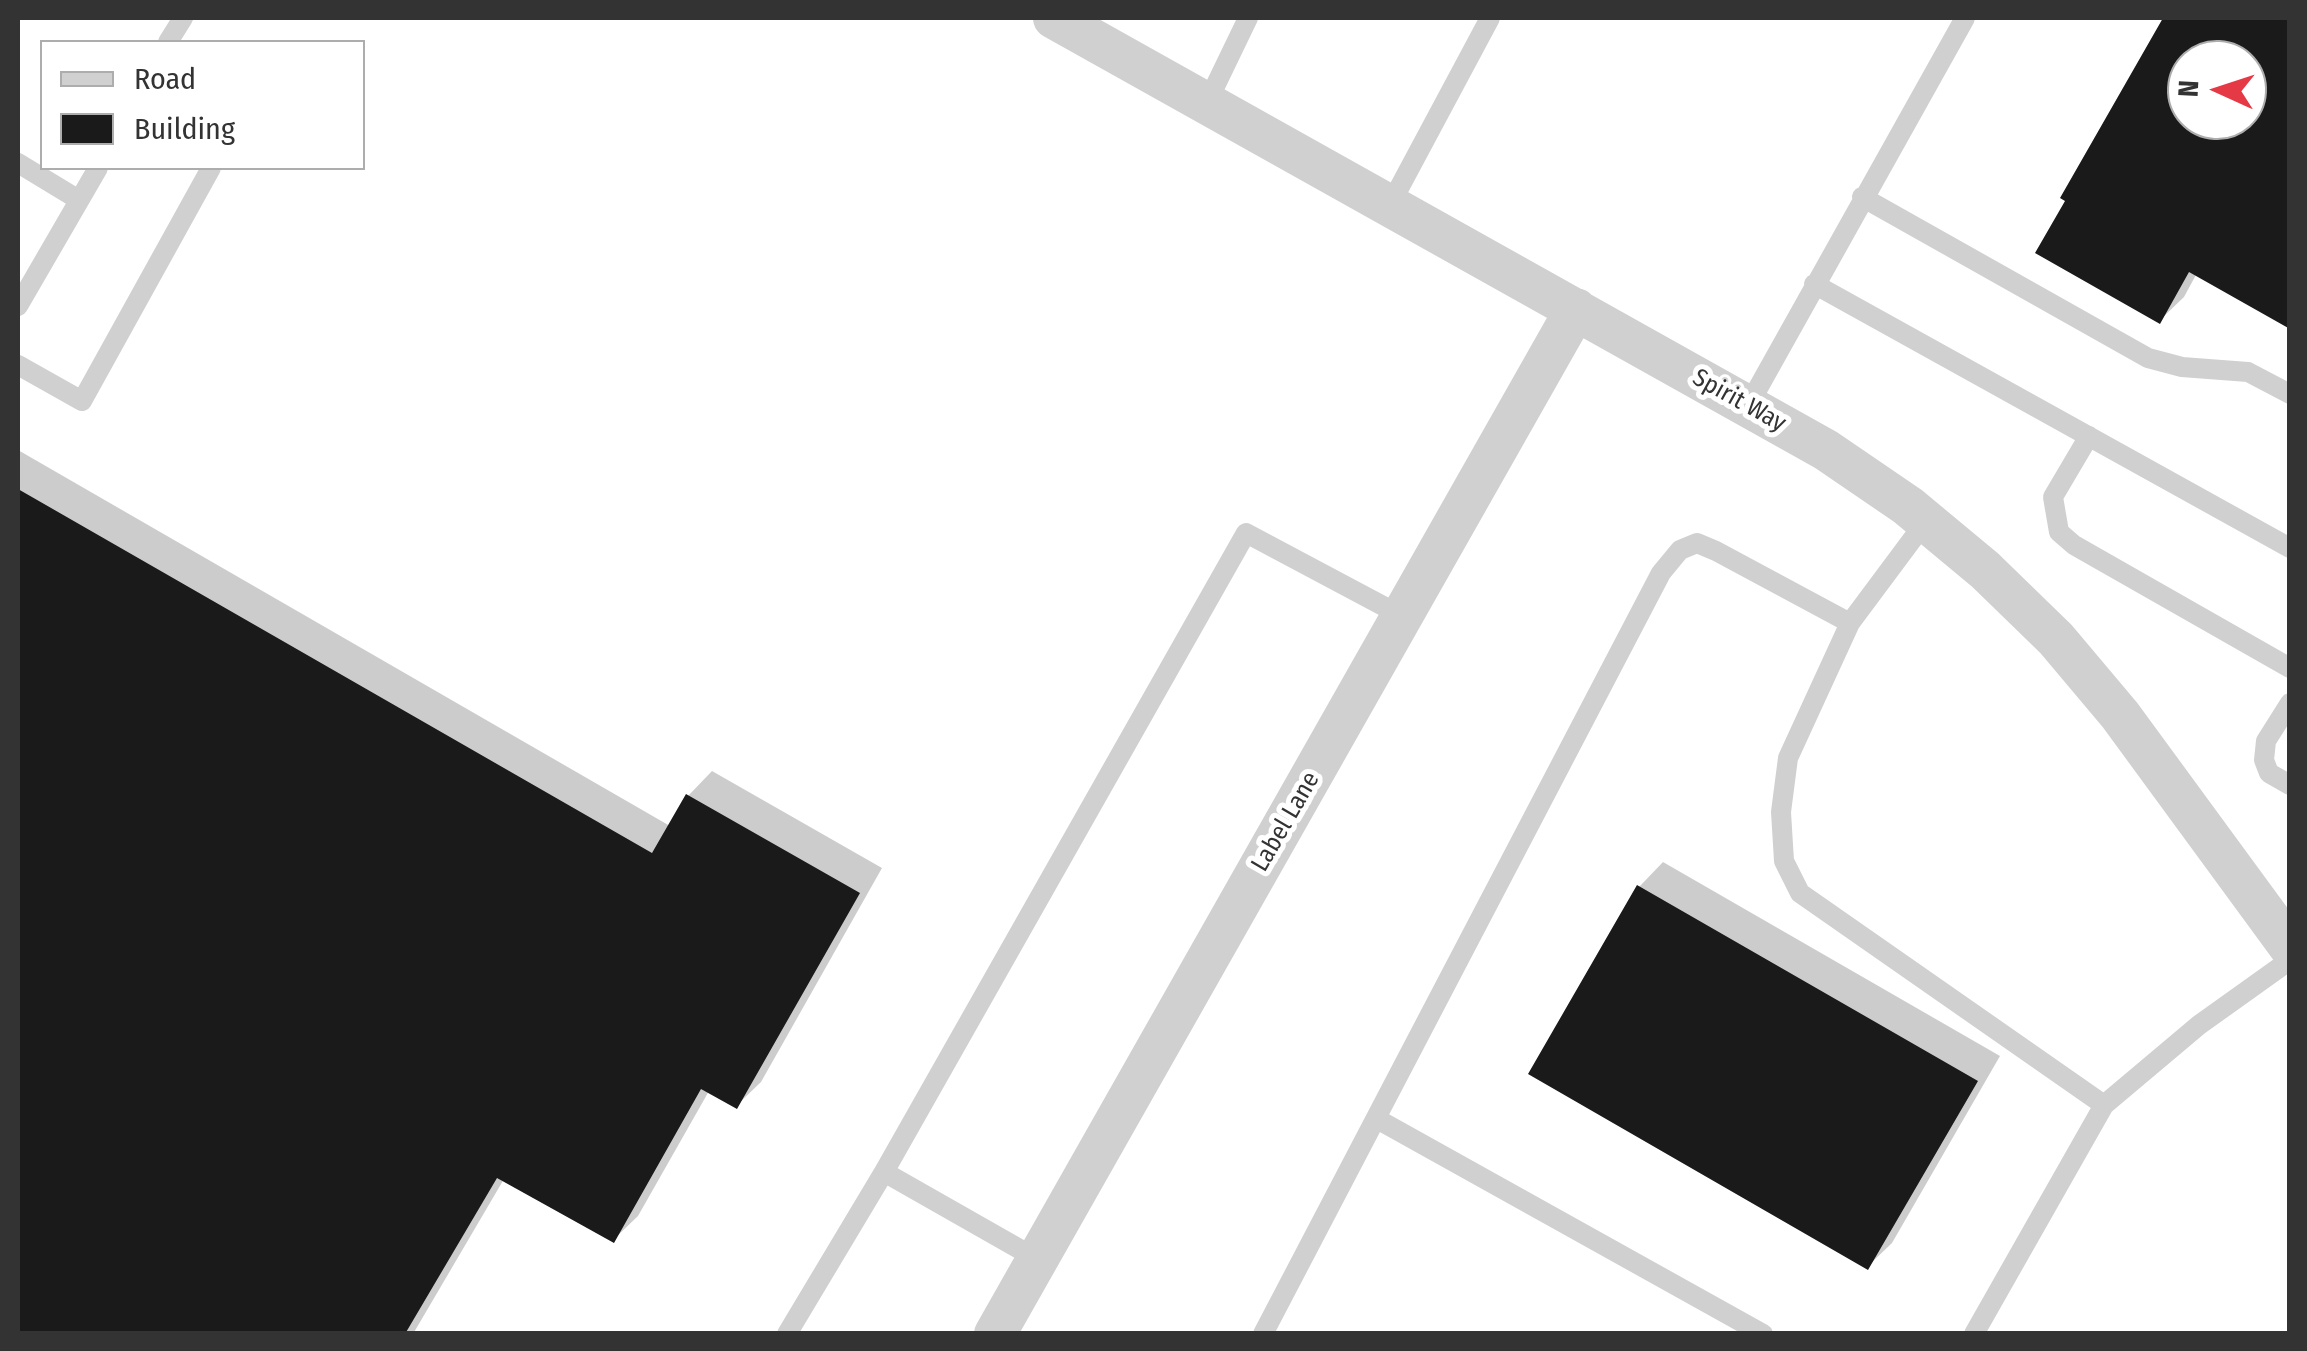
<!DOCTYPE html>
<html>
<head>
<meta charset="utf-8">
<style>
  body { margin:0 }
  #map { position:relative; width:2307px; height:1351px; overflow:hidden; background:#fff; font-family:"Fira Sans Condensed",sans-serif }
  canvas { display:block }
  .frame { position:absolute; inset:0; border:20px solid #333; pointer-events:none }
  .legend { position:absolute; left:40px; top:40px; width:325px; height:130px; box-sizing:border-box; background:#fff; border:2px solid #adadad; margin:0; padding:12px 18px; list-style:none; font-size:30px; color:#333 }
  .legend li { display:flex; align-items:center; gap:20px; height:50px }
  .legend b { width:50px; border:2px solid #adadad }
  .north { position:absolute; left:2167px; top:40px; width:100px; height:100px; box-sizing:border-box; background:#fff; border:2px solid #adadad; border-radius:50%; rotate:273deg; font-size:28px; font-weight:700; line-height:40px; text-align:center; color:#333 }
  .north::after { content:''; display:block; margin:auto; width:35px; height:45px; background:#e63946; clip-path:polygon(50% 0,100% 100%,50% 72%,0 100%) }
</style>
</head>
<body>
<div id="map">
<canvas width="2307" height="1351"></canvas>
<div class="frame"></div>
<ul class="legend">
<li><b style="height:12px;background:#d0d0d0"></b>Road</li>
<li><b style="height:28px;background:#1a1a1a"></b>Building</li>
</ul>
<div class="north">N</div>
</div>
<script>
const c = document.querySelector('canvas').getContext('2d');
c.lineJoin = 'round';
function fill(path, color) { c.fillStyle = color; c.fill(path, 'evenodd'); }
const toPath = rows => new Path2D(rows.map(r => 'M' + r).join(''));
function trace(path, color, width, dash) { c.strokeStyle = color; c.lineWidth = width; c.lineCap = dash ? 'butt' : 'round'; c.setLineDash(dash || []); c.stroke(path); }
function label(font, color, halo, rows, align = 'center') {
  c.font = font + ' "Fira Sans Condensed",sans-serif'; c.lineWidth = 10; c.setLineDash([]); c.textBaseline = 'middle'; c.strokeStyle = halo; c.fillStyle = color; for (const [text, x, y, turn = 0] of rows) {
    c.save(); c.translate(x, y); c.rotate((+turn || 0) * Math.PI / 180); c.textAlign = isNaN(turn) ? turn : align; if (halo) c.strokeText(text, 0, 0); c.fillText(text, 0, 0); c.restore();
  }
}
const shadow = toPath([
  [2166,18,2290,18,2290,326,2197,273,2184,297,2159,321,2063,197],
  [2187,60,2247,60,2247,120,2187,120],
  [18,450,670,826,688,796,712,771,882,868,761,1082,736,1106,709,1091,638,1216,613,1240,504,1179,413,1334,18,1334],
  [1663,862,2000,1056,1892,1243,1867,1267,1639,887]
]);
const building = toPath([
  [2163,18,2290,18,2290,329,2189,272,2160,324,2035,253,2065,201,2060,198],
  [2187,60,2247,60,2247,120,2187,120],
  [18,489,652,853,686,794,860,893,737,1109,701,1089,614,1243,497,1178,405,1334,18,1334],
  [1637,885,1978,1081,1868,1270,1528,1074]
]);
const lane = toPath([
  [168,42,183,18],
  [1207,103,1248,18],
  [18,163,79,200],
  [1862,197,2148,358,2182,367,2248,372,2290,394],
  [1390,205,1490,18],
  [1814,284,2290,548],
  [18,306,98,168],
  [18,365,82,401,211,168],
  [1748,406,1965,18],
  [2089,436,2053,497,2059,532,2074,545,2290,668],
  [1850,623,1788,758,1781,812,1784,861,1800,893,2104,1105,2199,1025,2290,960],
  [2290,703,2266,741,2264,760,2269,773,2290,785],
  [1377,1119,1763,1334],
  [1037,1259,884,1172,1246,533,1402,616],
  [787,1334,884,1172],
  [1263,1334,1661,573,1680,550,1697,543,1716,551,1850,623,1926,521],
  [1974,1334,2104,1105]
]);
const street = toPath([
  [1054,18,1826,450,1908,506,1985,570,2056,639,2120,715,2290,947],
  [995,1334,1576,309]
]);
const streetNames = [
  ["Spirit Way",1739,401,29],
  ["Label Lane",1286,822,-60]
];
fill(shadow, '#0003');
fill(building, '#1a1a1a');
trace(lane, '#d0d0d0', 20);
trace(street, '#d0d0d0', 42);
label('25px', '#333', '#fff', streetNames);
</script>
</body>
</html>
